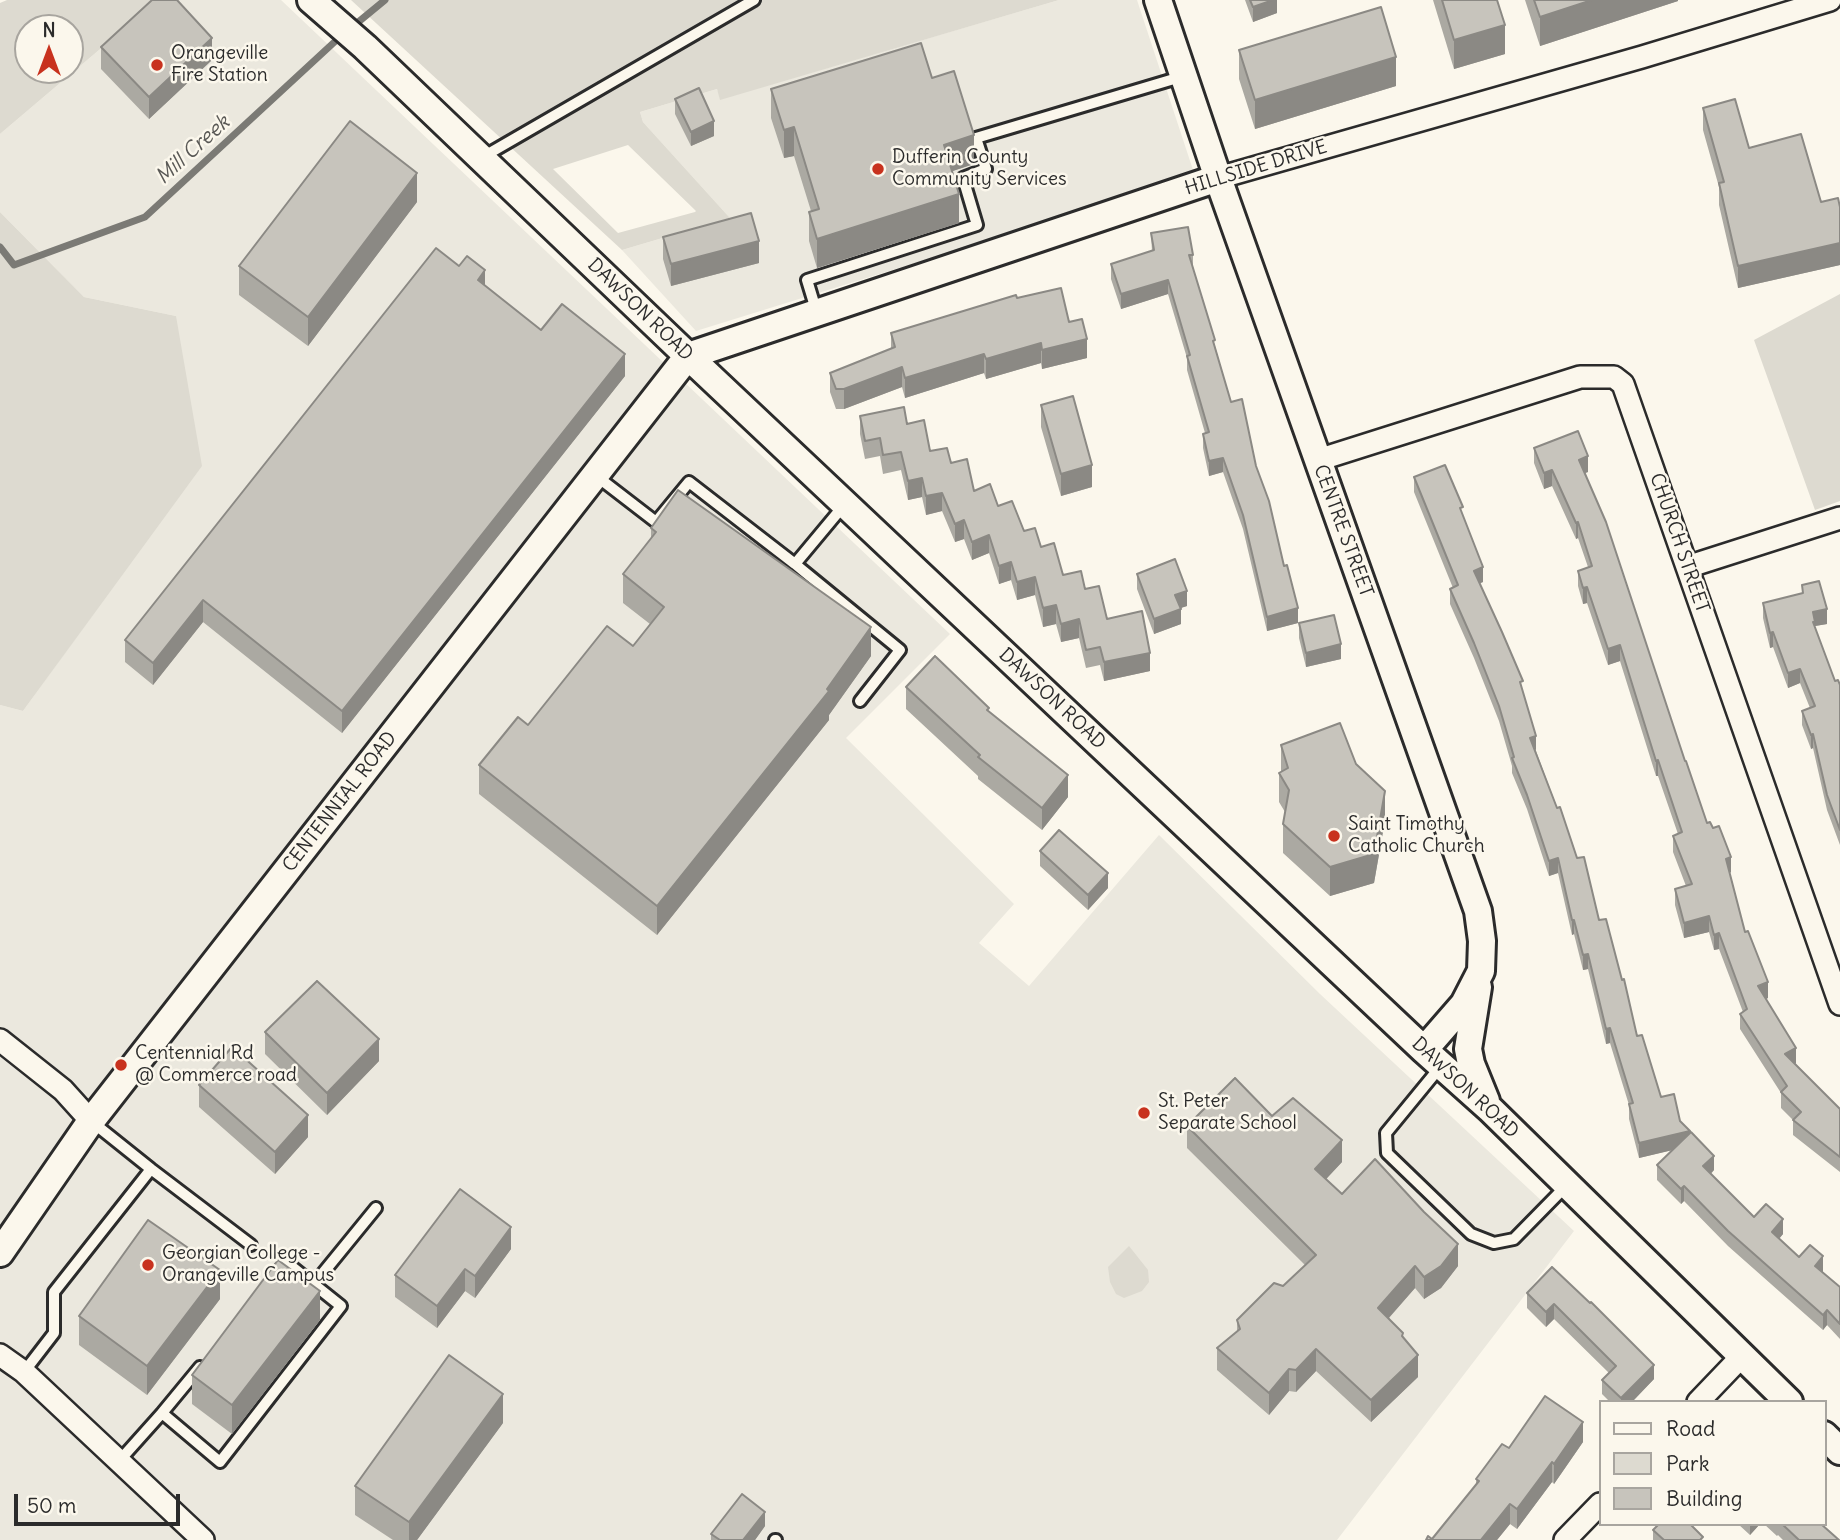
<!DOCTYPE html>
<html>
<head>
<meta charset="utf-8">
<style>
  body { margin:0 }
  #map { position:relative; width:1840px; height:1540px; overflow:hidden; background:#fbf7ec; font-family:Delius,sans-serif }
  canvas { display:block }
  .legend { position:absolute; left:1599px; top:1400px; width:228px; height:126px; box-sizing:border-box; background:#fbf7ec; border:2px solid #a8a59f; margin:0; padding:9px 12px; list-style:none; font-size:21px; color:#2b2b2b }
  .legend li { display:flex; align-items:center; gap:14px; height:35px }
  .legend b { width:35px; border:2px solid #a8a59f }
  .north { position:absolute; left:14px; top:14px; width:70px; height:70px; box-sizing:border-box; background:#fbf7ec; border:2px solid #a8a59f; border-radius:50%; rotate:0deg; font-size:19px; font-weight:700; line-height:28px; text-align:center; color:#2b2b2b }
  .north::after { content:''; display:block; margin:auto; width:24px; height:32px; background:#c8321e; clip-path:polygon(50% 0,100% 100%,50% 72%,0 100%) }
  .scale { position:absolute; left:14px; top:1494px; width:166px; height:32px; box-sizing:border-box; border:4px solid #2b2b2b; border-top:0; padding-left:9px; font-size:21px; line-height:24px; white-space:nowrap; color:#2b2b2b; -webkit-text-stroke:5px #fbf7ec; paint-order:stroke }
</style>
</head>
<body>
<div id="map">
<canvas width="1840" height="1540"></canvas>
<ul class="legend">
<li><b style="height:9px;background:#fbf7ec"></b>Road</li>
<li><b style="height:19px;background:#dddad0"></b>Park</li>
<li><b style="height:19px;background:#c7c4bc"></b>Building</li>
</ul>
<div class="north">N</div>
<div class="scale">50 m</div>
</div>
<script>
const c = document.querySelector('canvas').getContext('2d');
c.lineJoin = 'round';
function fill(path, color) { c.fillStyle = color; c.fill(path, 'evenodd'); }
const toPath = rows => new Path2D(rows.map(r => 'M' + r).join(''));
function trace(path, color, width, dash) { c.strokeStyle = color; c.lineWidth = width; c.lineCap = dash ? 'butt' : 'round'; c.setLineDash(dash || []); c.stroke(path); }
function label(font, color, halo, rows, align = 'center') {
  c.font = font + ' Delius,sans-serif'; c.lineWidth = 5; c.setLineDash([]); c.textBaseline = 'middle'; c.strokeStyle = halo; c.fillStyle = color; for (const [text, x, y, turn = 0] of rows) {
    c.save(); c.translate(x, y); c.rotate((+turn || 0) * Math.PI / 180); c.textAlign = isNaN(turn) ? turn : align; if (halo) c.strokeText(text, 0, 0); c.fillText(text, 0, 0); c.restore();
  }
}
const built = toPath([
  [158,0,281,0,950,634,846,738,1014,904,979,943,1029,986,1159,835,1320,994,1574,1231,1337,1540,0,1540,0,705,23,711,93,614,176,316,84,297,0,212,0,134],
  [1059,0,1137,0,1195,176,696,331,622,250,730,218,643,122,640,112,717,89,721,99]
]);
const green = toPath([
  [7,0,158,0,0,134,0,3],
  [28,28,70,28,70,70,28,70],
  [351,0,1059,0,720,100,717,89,640,112,643,122,730,218,622,250],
  [628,145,696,211,695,212,618,233,553,169],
  [0,212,84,297,176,316,202,466,23,711,0,705],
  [1840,294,1840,501,1815,510,1754,340],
  [1129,1246,1148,1270,1149,1282,1142,1291,1124,1298,1116,1294,1110,1282,1108,1267]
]);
const stream = toPath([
  [351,28,385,0],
  [0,247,14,265,145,217,342,35]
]);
const service = toPath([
  [481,158,754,0],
  [817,313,807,280,977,225,963,178,986,169,976,138,1184,76],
  [595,475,656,522,689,482,795,564,900,650,860,701],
  [795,564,845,504],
  [1441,1066,1386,1133,1387,1153,1471,1234,1494,1243,1514,1239,1567,1185],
  [91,1121,151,1169,251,1245],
  [314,1284,376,1208],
  [24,1372,54,1333,54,1292,151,1169],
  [162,1413,200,1367],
  [120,1460,162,1413,220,1462,341,1306,286,1262,275,1276],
  [775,1540,776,1540]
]);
const minor = toPath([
  [1218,178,1642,57,1830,0],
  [1318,460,1580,377,1614,377,1623,384,1840,1004],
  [1687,567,1840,518],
  [0,1040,63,1090,91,1121],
  [0,1355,24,1372,203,1540],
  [1698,1402,1742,1356],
  [1565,1540,1600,1504]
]);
const tertiary = toPath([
  [311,0,365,47,688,356,1424,1050,1490,1109,1789,1402],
  [1158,0,1218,178,1478,911,1482,941,1481,971,1464,1004,1424,1050],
  [688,356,1218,178],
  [1478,987,1468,1049,1471,1064,1486,1101],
  [0,1253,91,1121,688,356],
  [1824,1435,1840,1451]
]);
const wall = toPath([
  [1245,0,1277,0,1277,13,1253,22],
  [1433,0,1497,0,1505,54,1454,69],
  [1525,0,1678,0,1678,1,1540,46],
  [101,47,212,60,149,119,101,69],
  [1239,50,1396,86,1255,129,1239,79],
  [932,78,974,164,952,171,959,223,817,268,809,241,809,212,811,211,794,156,784,158,771,118,771,89],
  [675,99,714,136,691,146,675,114],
  [1703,108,1749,148,1821,202,1840,207,1840,265,1738,288,1719,205,1719,187,1703,130],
  [417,202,308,346,239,295,239,266],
  [1151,233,1193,255,1193,268,1215,346,1231,402,1256,466,1298,623,1267,631,1243,529,1223,472,1209,476,1203,448,1203,434,1205,433,1187,370,1187,358,1168,294,1121,309,1111,279,1111,264,1152,251],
  [663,237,759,263,671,286,663,259],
  [485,286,541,330,625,376,342,733,203,622,153,685,125,662,125,640],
  [1017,298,1069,322,1087,358,1042,369,1041,363,986,379,984,373,905,398,902,387,844,409,836,409,830,392,830,373,891,349,891,333],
  [1041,405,1092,487,1061,496,1041,427],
  [860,416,907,424,930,451,951,463,974,491,998,506,1041,547,1063,575,1085,589,1107,619,1150,671,1104,681,1100,665,1086,668,1079,638,1061,642,1056,624,1043,627,1035,595,1017,600,1011,580,999,584,989,553,972,560,964,539,955,542,942,511,926,515,922,497,908,500,901,470,883,474,880,456,865,459,860,434],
  [1534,448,1588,472,1585,473,1685,761,1707,823,1731,872,1730,873,1745,932,1768,998,1766,999,1796,1063,1795,1064,1840,1109,1840,1172,1793,1135,1793,1120,1781,1108,1781,1093,1740,1029,1740,1014,1743,1012,1719,949,1714,950,1709,932,1684,938,1675,905,1675,889,1686,886,1673,852,1673,836,1678,834,1658,776,1656,776,1620,661,1608,665,1587,603,1583,604,1578,586,1578,571,1588,567,1578,538,1576,539,1552,486,1544,489,1534,463],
  [1414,477,1463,516,1483,582,1479,583,1523,693,1536,751,1599,920,1637,1036,1661,1097,1680,1121,1714,1170,1711,1174,1754,1217,1783,1234,1779,1239,1799,1257,1823,1271,1823,1272,1840,1287,1840,1339,1827,1325,1823,1330,1728,1246,1684,1201,1681,1204,1657,1180,1657,1165,1672,1150,1639,1158,1629,1119,1629,1105,1610,1043,1606,1044,1588,969,1583,970,1574,934,1572,935,1558,873,1549,876,1527,809,1512,773,1512,766,1499,721,1474,658,1450,604,1450,589,1453,588,1414,492],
  [651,528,871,656,829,715,829,720,657,935,479,794,479,765,528,725,633,646,650,624,623,603,623,574,651,538],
  [1137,574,1187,606,1180,608,1181,624,1154,634,1137,589],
  [1802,585,1827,624,1815,626,1815,628,1835,681,1840,685,1840,845,1827,810,1813,748,1811,749,1802,725,1802,711,1810,708,1800,683,1788,688,1773,647,1770,648,1763,618,1763,603,1802,593],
  [1299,623,1341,659,1306,667,1299,638],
  [906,687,989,712,1068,797,1042,830,978,779,978,776,906,709],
  [1281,745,1385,820,1374,883,1330,896,1283,853,1283,824,1285,812,1279,802,1279,773,1281,772],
  [1040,851,1108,888,1088,910,1040,866],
  [265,1032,379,1061,327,1115,265,1054],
  [199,1085,308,1137,275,1174,199,1107],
  [1272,1116,1342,1162,1326,1179,1342,1194,1458,1266,1441,1288,1424,1299,1415,1288,1389,1318,1403,1338,1418,1377,1371,1422,1316,1371,1296,1392,1289,1391,1269,1415,1217,1370,1217,1348,1237,1332,1237,1320,1283,1286,1305,1265,1187,1148,1187,1126],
  [511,1249,475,1298,465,1291,437,1328,395,1297,395,1275],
  [1552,1267,1654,1379,1632,1402,1610,1402,1602,1394,1602,1380,1609,1373,1554,1319,1546,1327,1527,1308,1527,1293],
  [220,1299,147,1395,79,1345,79,1316],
  [320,1320,232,1434,192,1404,192,1375],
  [503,1423,417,1540,393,1540,355,1515,355,1486],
  [1583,1442,1554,1484,1552,1482,1517,1529,1510,1524,1497,1540,1426,1540,1432,1539,1476,1485,1476,1479,1509,1448],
  [1738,1524,1760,1524,1750,1535],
  [1764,1524,1821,1524,1839,1540,1783,1540,1778,1535,1777,1536],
  [765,1526,755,1540,711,1540,711,1534],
  [1653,1530,1703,1540,1653,1540]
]);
const shadedWall = toPath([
  [1273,0,1277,0,1277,13,1253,22,1253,7],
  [1592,0,1678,0,1678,1,1540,46,1540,17],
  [1505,25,1505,54,1454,69,1454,40],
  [212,38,212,60,149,119,149,97],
  [1396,57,1396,86,1255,129,1255,100],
  [714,121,714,136,691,146,691,132],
  [794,127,794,156,784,158,784,130],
  [974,135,974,164,944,174,944,145],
  [417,173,417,202,308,346,308,317],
  [959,194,959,223,817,268,817,239],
  [759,241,759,263,671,286,671,264],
  [1840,243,1840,265,1738,288,1738,266],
  [485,270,485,292,478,280],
  [1168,280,1168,294,1121,309,1121,294],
  [1087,339,1087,358,1042,369,1042,350],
  [1041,343,1041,363,986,379,986,359],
  [625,354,625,376,342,733,342,711],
  [984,354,984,373,905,398,905,378],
  [902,367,902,387,844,409,844,389],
  [1588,456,1588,472,1579,475,1579,460],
  [1223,458,1223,472,1209,476,1209,461],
  [1092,465,1092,487,1061,496,1061,474],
  [1552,470,1552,486,1544,489,1544,473],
  [922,478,922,497,908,500,908,481],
  [942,493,942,511,926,515,926,496],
  [964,520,964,539,955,542,955,524],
  [1578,522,1578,538,1576,539,1576,523],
  [989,535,989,553,972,560,972,542],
  [1011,562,1011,580,999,584,999,566],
  [1483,567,1483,582,1474,586,1474,571],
  [1035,577,1035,595,1017,600,1017,582],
  [1587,587,1587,603,1583,604,1583,588],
  [1187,591,1187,606,1175,610,1175,595],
  [203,600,203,622,153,685,153,663],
  [1056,605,1056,624,1043,627,1043,608],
  [1298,608,1298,623,1267,631,1267,617],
  [1181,609,1181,624,1154,634,1154,619],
  [1827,609,1827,624,1815,626,1815,636,1813,637,1813,612],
  [1079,619,1079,638,1061,642,1061,624],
  [871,627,871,656,829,715,829,720,657,935,657,906,827,689],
  [1773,632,1773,647,1770,648,1770,633],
  [1341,644,1341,659,1306,667,1306,653],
  [1620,645,1620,661,1608,665,1608,649],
  [1150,653,1150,671,1104,681,1104,662],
  [1800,669,1800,683,1788,688,1788,673],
  [1813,734,1813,748,1811,749,1811,735],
  [1536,736,1536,751,1530,738],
  [1658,760,1658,776,1656,776,1656,761],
  [1068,775,1068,797,1042,830,1042,808],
  [1385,791,1385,820,1374,883,1330,896,1330,867],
  [1731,857,1731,872,1726,874,1726,859],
  [1558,858,1558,873,1549,876,1549,861],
  [1108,873,1108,888,1088,910,1088,895],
  [1709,916,1709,932,1684,938,1684,923],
  [1572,920,1574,920,1574,934,1572,935],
  [1719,933,1719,949,1714,950,1714,935],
  [1588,954,1588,969,1583,970,1583,955],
  [1768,982,1768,998,1758,1002,1758,986],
  [1610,1028,1610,1043,1606,1044,1606,1029],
  [379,1039,379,1061,327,1115,327,1093],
  [1796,1048,1796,1063,1785,1070,1785,1054],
  [308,1115,308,1137,275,1174,275,1152],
  [1690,1131,1690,1146,1639,1158,1639,1143],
  [1342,1140,1342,1162,1315,1191,1315,1169],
  [1714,1156,1714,1170,1703,1181,1703,1166],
  [1684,1186,1684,1201,1681,1204,1681,1189],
  [1783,1219,1783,1234,1772,1247,1772,1232],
  [511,1227,511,1249,475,1298,475,1276],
  [1458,1244,1458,1266,1441,1288,1424,1299,1424,1277],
  [1823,1256,1823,1271,1815,1280,1815,1266],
  [1415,1266,1415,1288,1378,1330,1378,1308],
  [465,1269,465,1291,437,1328,437,1306],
  [220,1270,220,1299,147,1395,147,1366],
  [320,1291,320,1320,232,1434,232,1405],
  [1554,1304,1554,1319,1546,1327,1546,1312],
  [1827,1310,1827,1325,1823,1330,1823,1315],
  [1316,1349,1316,1371,1296,1392,1296,1370],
  [1418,1355,1418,1377,1371,1422,1371,1400],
  [1654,1365,1654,1379,1632,1402,1621,1402,1621,1398],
  [1289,1369,1289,1391,1269,1415,1269,1393],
  [503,1394,503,1423,417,1540,409,1540,409,1522],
  [1583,1422,1583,1442,1554,1484,1554,1464],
  [1552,1462,1552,1482,1517,1529,1517,1509],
  [1510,1504,1510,1524,1497,1540,1481,1540],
  [765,1512,765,1526,755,1540,743,1540],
  [1750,1524,1760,1524,1750,1535]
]);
const building = toPath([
  [152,0,177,0,212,38,149,97,101,47,152,0],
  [1250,0,1273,0,1253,7,1250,0],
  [1442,0,1497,0,1505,25,1454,40,1442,0],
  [1534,0,1592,0,1540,17,1534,0],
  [1381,7,1396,57,1255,100,1239,50,1381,7],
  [921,43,932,78,954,71,974,135,944,145,959,194,817,239,809,212,819,209,794,127,784,130,771,89,921,43],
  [699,88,714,121,691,132,675,99,699,88],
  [1735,99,1749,148,1801,134,1821,202,1838,198,1840,207,1840,243,1738,266,1719,183,1724,182,1703,108,1735,99],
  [350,121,417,173,308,317,239,266,350,121],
  [751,213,759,241,671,264,663,237,751,213],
  [1188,227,1193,255,1189,255,1215,340,1213,341,1231,402,1242,399,1256,466,1269,501,1284,566,1287,565,1298,608,1267,617,1243,515,1223,458,1209,461,1203,434,1209,432,1187,356,1190,355,1168,280,1121,294,1111,264,1154,250,1151,233,1188,227],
  [436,248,459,266,467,256,485,270,478,280,541,330,562,304,625,354,342,711,203,600,153,663,125,640,436,248],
  [1061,288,1069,322,1082,319,1087,339,1042,350,1041,343,986,359,984,354,905,378,902,367,844,389,836,389,830,373,895,347,891,333,1016,295,1017,298,1061,288],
  [1073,396,1092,465,1061,474,1041,405,1073,396],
  [904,407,907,424,924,420,930,451,947,448,951,463,967,459,974,491,990,484,998,506,1012,501,1024,531,1035,528,1041,547,1054,543,1063,575,1081,571,1085,589,1099,586,1107,619,1142,611,1150,653,1104,662,1100,647,1086,650,1079,619,1061,624,1056,605,1043,608,1035,577,1017,582,1011,562,999,566,989,535,972,542,964,520,955,524,942,493,926,496,922,478,908,481,901,452,883,455,880,438,865,441,860,416,904,407],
  [1578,431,1588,456,1579,460,1606,522,1685,761,1686,761,1707,823,1710,822,1713,828,1719,826,1731,857,1726,859,1745,932,1748,931,1768,982,1758,986,1796,1048,1785,1054,1840,1109,1840,1157,1793,1120,1801,1112,1781,1092,1787,1086,1740,1014,1747,1009,1719,933,1714,935,1709,916,1684,923,1675,889,1692,884,1673,836,1682,832,1658,760,1656,761,1620,645,1608,649,1587,587,1583,588,1578,571,1592,566,1578,522,1576,523,1552,470,1544,473,1534,448,1578,431],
  [1445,465,1463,507,1460,508,1483,567,1474,571,1502,632,1523,681,1520,682,1536,736,1530,738,1557,808,1560,807,1577,858,1584,857,1599,920,1606,919,1622,980,1624,979,1637,1036,1642,1035,1661,1097,1674,1094,1680,1121,1690,1131,1639,1143,1629,1104,1633,1103,1610,1028,1606,1029,1588,954,1583,955,1574,920,1572,920,1558,858,1549,861,1527,795,1512,758,1514,757,1499,706,1474,643,1450,589,1458,585,1414,477,1445,465],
  [678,490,871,627,827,689,829,691,657,906,479,765,518,717,528,725,607,626,633,646,664,607,623,574,656,532,651,528,678,490],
  [1175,559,1187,591,1175,595,1181,609,1154,619,1137,574,1175,559],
  [1819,581,1827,609,1813,612,1815,622,1813,622,1835,681,1838,680,1840,685,1840,830,1827,795,1813,734,1811,735,1802,711,1815,706,1800,669,1788,673,1773,632,1770,633,1763,603,1803,593,1802,585,1819,581],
  [1334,615,1341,644,1306,653,1299,623,1334,615],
  [935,656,989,708,987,710,1068,775,1042,808,978,757,980,755,906,687,935,656],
  [1340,723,1356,764,1385,791,1374,854,1330,867,1283,824,1289,790,1279,773,1288,768,1281,745,1340,723],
  [1059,830,1108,873,1088,895,1040,851,1059,830],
  [317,981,379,1039,327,1093,265,1032,317,981],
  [232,1047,308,1115,275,1152,199,1085,232,1047],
  [1235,1078,1272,1116,1293,1098,1342,1140,1315,1169,1342,1194,1375,1159,1424,1212,1458,1244,1441,1266,1424,1277,1415,1266,1378,1308,1403,1333,1402,1336,1418,1355,1371,1400,1316,1349,1296,1370,1289,1369,1269,1393,1217,1348,1240,1329,1237,1320,1274,1283,1283,1286,1316,1255,1187,1126,1235,1078],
  [1691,1132,1714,1156,1703,1166,1754,1217,1766,1204,1783,1219,1772,1232,1799,1257,1810,1245,1823,1256,1815,1266,1840,1287,1840,1324,1827,1310,1823,1315,1728,1231,1684,1186,1681,1189,1657,1165,1691,1132],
  [460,1189,511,1227,475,1276,465,1269,437,1306,395,1275,460,1189],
  [148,1220,220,1270,147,1366,79,1316,148,1220],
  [278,1260,320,1291,232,1405,192,1375,278,1260],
  [1552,1267,1590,1303,1591,1302,1654,1365,1621,1398,1602,1380,1616,1366,1554,1304,1546,1312,1527,1293,1552,1267],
  [449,1355,503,1394,409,1522,355,1486,449,1355],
  [1545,1396,1583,1422,1554,1464,1552,1462,1517,1509,1510,1504,1481,1540,1426,1540,1428,1536,1432,1539,1479,1481,1476,1479,1502,1444,1509,1448,1545,1396],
  [742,1494,765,1512,743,1540,720,1540,711,1534,742,1494],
  [1659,1524,1690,1524,1703,1537,1700,1540,1664,1540,1653,1530,1659,1524],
  [1782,1524,1821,1524,1839,1540,1799,1540,1782,1524]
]);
const markers = [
  [157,65,7,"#c8321e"],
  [878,169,7,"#c8321e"],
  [1334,836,7,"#c8321e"],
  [121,1065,7,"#c8321e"],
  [1144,1113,7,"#c8321e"],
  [148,1265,7,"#c8321e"]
];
const poiNames = [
  ["Orangeville",171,54],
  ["Fire Station",171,76],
  ["Dufferin County",892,158],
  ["Community Services",892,180],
  ["Saint Timothy",1348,825],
  ["Catholic Church",1348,847],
  ["Centennial Rd",135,1054],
  ["@ Commerce road",135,1076],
  ["St. Peter",1158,1102],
  ["Separate School",1158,1124],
  ["Georgian College -",162,1254],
  ["Orangeville Campus",162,1276]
];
const streetNames = [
  ["HILLSIDE DRIVE",1256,168,-17],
  ["DAWSON ROAD",640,310,44],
  ["CENTRE STREET",1343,531,70],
  ["CHURCH STREET",1679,543,71],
  ["DAWSON ROAD",1052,699,43],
  ["CENTENNIAL ROAD",340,802,-52],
  ["DAWSON ROAD",1465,1088,43]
];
const waterNames = [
  ["Mill Creek",193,150,-42]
];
fill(built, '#ebe8de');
fill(green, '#dddad0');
trace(stream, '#7b7a75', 7);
trace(service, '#2b2b2b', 16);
trace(minor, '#2b2b2b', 26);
trace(tertiary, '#2b2b2b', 32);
trace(service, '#fbf7ec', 10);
trace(minor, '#fbf7ec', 21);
trace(tertiary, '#fbf7ec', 26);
fill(wall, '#aba9a2');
fill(shadedWall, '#8b8984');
fill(building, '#c7c4bc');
trace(building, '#8b8984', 2);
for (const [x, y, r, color] of markers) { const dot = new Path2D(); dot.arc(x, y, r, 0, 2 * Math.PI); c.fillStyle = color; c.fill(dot); trace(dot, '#fbf7ec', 2.5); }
label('19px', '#2b2b2b', '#fbf7ec', poiNames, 'left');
label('19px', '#2b2b2b', '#fbf7ec', streetNames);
label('italic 21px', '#5a5956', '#fbf7ec', waterNames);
</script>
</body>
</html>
